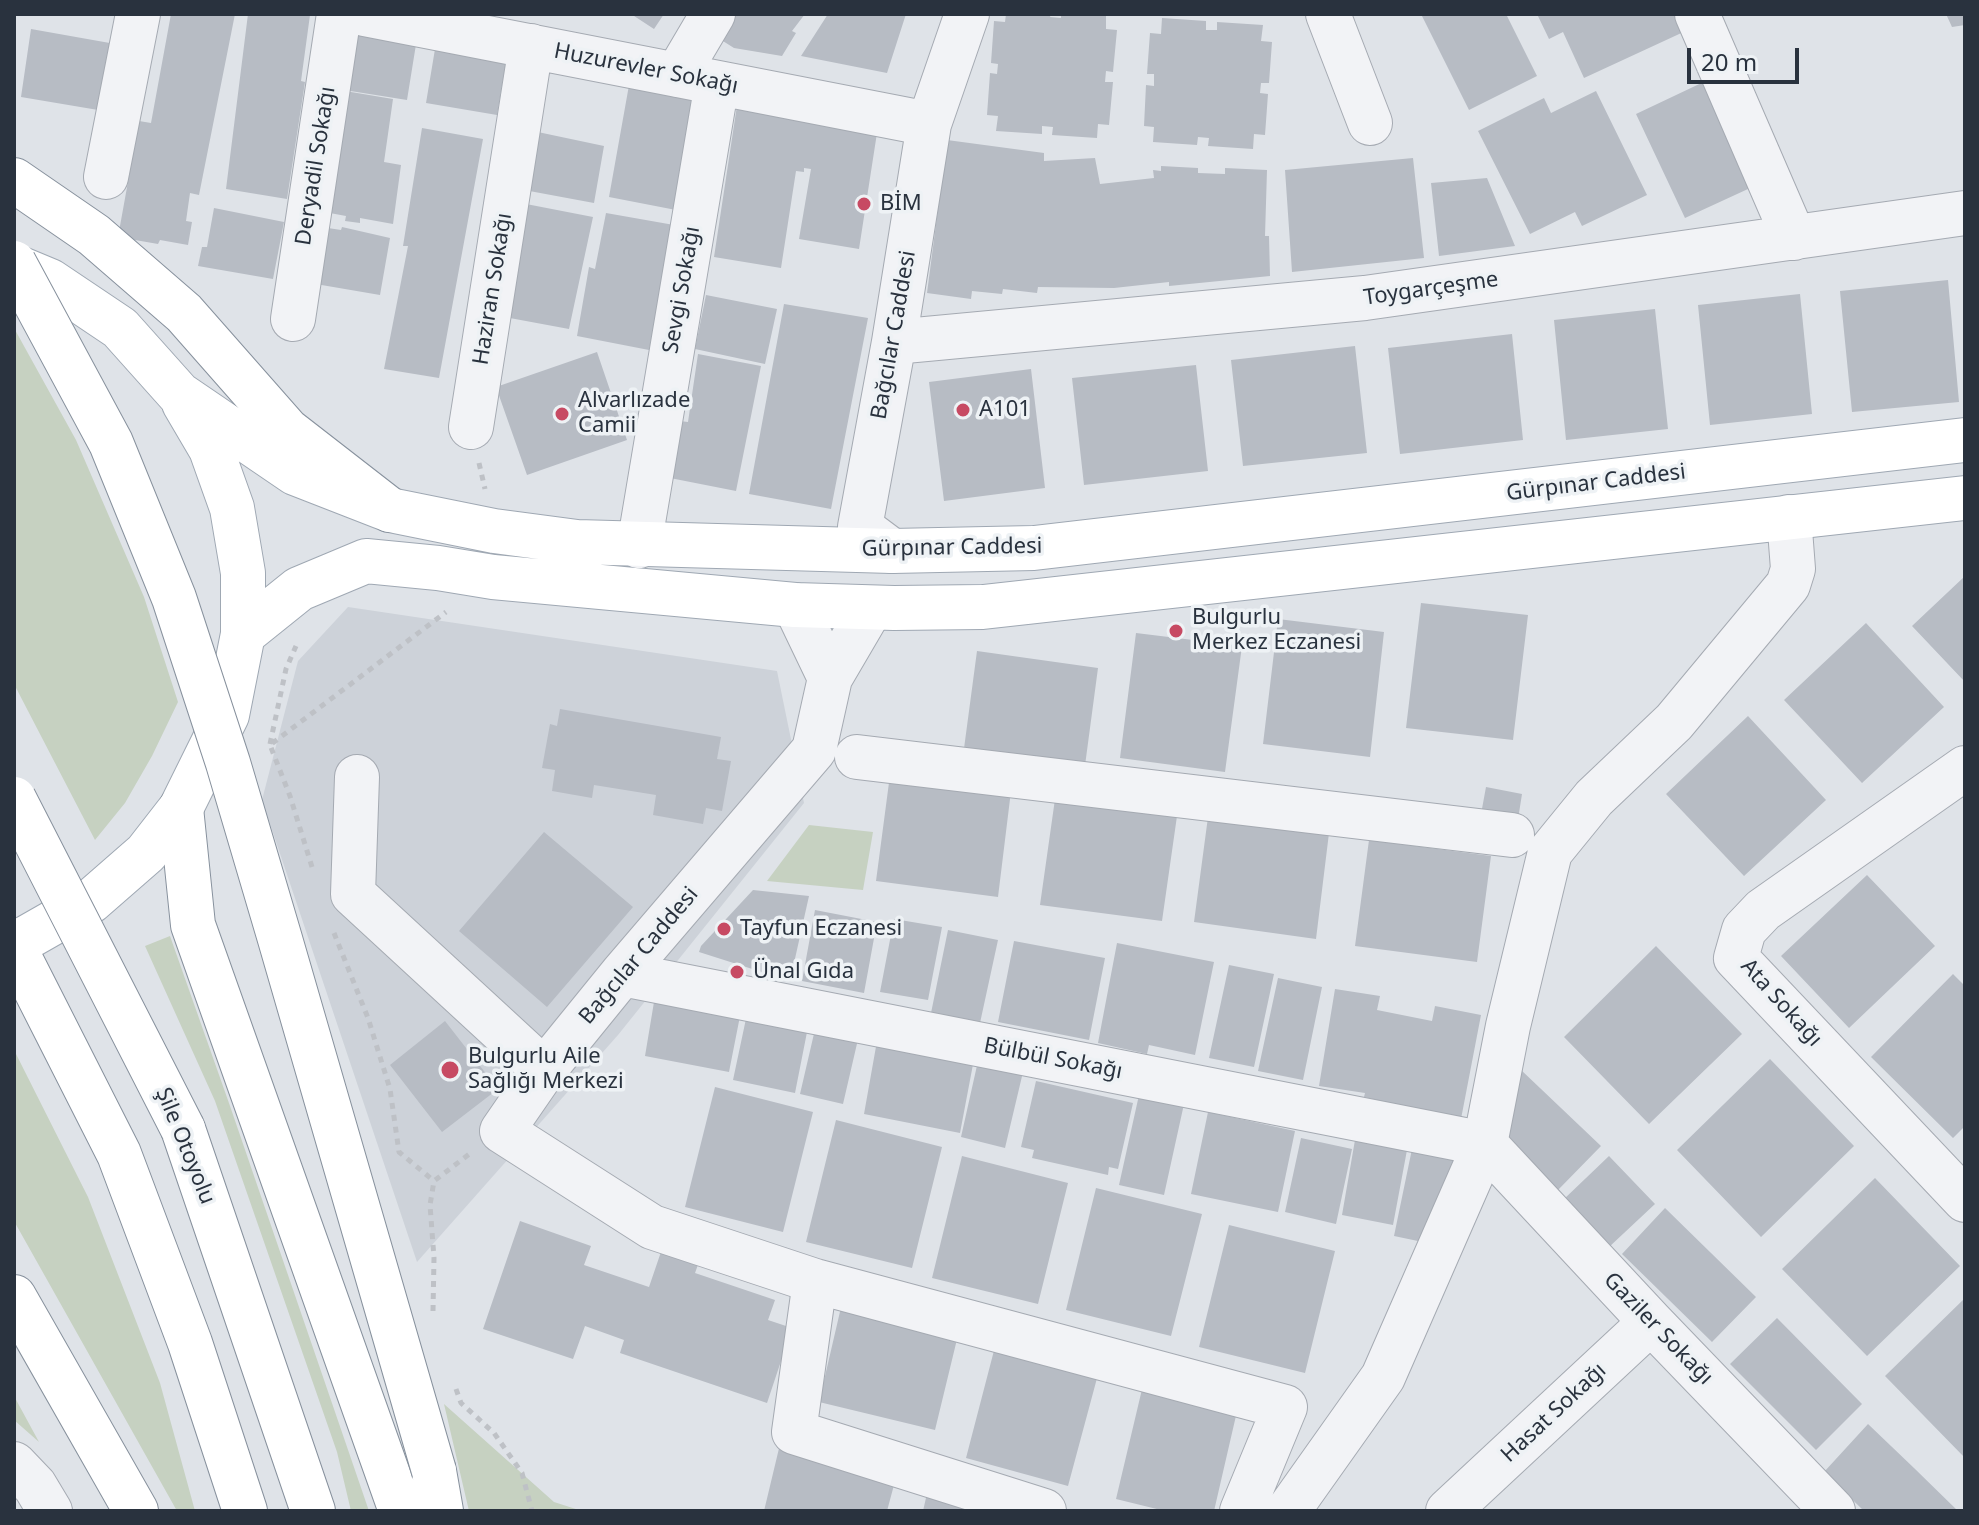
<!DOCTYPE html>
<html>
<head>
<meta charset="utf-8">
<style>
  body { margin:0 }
  #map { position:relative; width:1979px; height:1525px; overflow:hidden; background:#dfe3e8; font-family:"Noto Sans",sans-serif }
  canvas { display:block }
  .frame { position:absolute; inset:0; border:16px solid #29323e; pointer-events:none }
  .scale { position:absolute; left:1687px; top:48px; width:112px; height:36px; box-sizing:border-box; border:4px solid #29323e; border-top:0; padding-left:10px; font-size:24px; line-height:28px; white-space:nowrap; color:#29323e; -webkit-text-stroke:6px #eef2f5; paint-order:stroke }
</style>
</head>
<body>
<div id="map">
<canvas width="1979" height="1525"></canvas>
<div class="frame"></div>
<div class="scale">20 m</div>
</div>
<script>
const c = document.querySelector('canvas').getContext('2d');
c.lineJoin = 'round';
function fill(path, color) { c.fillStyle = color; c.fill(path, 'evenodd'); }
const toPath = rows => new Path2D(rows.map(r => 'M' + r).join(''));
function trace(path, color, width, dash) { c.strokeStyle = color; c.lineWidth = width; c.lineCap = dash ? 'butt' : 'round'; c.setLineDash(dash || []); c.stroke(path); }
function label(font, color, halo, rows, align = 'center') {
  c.font = font + ' "Noto Sans",sans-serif'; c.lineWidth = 7; c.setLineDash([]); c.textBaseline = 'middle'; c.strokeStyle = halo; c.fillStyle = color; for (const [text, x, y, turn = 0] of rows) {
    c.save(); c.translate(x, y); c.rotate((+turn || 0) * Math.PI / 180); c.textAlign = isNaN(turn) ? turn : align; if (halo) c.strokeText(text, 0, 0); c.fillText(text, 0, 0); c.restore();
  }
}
const built = toPath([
  [348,607,777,671,804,803,618,1035,417,1262,262,800,298,661]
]);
const green = toPath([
  [14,328,76,440,144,597,178,702,152,756,125,803,95,840,14,684],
  [809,825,873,832,863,890,767,881],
  [170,936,230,1106,369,1511,351,1511,337,1452,215,1101,145,946],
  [14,1050,88,1197,160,1383,195,1511,177,1511,14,1221],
  [14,1396,39,1442,14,1420],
  [444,1404,554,1502,582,1511,469,1511]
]);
const building = toPath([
  [171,14,235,14,199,195,190,193,186,221,192,222,188,245,160,240,158,244,118,237,139,121,151,123],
  [248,14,310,15,301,81,305,82,287,199,226,189],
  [631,14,664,14,654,29],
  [717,14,805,14,792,31,796,33,782,56,734,48,707,31],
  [828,14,906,14,887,73,801,56],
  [1006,14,1051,14,1050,17,1061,18,1061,14,1106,14,1106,29,1117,30,1113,72,1106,71,1105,82,1113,82,1109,125,1098,124,1097,138,1052,135,1053,127,1042,126,1042,134,996,131,998,116,987,115,990,73,997,74,998,64,991,63,994,21,1005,22],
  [1421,14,1506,14,1537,76,1469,110],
  [1537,14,1683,14,1690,29,1584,78,1563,32,1549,39],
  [1946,14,1965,14,1965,25,1952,27],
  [1162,18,1206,21,1206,30,1217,30,1217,22,1263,25,1261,41,1272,42,1269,83,1261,83,1260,93,1268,94,1265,135,1254,134,1253,149,1208,146,1209,138,1198,137,1197,145,1153,142,1154,127,1144,126,1146,85,1154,86,1154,74,1147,74,1150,33,1161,34],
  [349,20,418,32,407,100,338,89],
  [31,29,121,45,110,112,21,97],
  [437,37,508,50,497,115,426,103],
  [631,74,698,86,676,210,609,197],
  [1712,78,1761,183,1685,218,1636,114],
  [339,90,393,99,384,162,401,165,393,224,360,218,360,223,345,221,346,216,319,211],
  [1596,91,1647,195,1582,226,1575,212,1530,234,1478,131,1544,98,1551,113],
  [738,99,879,120,859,249,799,239,811,169,804,168,804,172,796,171,781,268,714,257],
  [422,128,483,139,439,378,384,369,408,246,403,246],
  [533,131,604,146,594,203,524,190],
  [947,140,1044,153,1044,161,1095,158,1100,184,1154,178,1153,170,1161,171,1161,166,1198,168,1198,173,1225,174,1225,168,1267,170,1265,236,1269,236,1270,276,1169,286,1169,282,1114,288,1038,287,1037,293,1003,289,1002,294,972,291,971,299,927,293],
  [1413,158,1424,258,1292,272,1285,170],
  [1487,178,1515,246,1439,256,1431,183],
  [521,203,593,217,569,329,499,316],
  [214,208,284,222,273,279,198,266,202,247,207,247],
  [606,213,674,225,649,350,577,336,589,267,595,269],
  [315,226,341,230,342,227,390,238,380,295,304,282],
  [1948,280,1959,402,1852,412,1840,291],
  [1800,294,1812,414,1710,425,1698,305],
  [706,295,777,309,765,364,695,349],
  [784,304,868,318,831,509,749,494],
  [1655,309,1668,429,1566,440,1554,320],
  [1512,334,1523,440,1400,454,1388,348],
  [1355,346,1367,453,1243,466,1231,360],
  [597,352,627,440,527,475,496,387],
  [698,354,761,366,736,491,670,478,680,421,688,422],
  [1196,365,1208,471,1084,485,1072,378],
  [1031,369,1045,488,944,501,929,382],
  [1965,576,1965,682,1912,626],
  [1421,603,1528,615,1513,740,1406,728],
  [1278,619,1384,632,1370,757,1263,744],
  [1866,623,1944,707,1862,783,1784,700],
  [1136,633,1242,646,1225,772,1120,758],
  [977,651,1098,668,1084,773,963,756],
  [560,709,721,737,717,759,731,761,722,811,706,808,703,824,653,815,656,795,594,785,592,798,552,791,555,770,542,768,550,724,557,726],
  [1748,716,1826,800,1744,876,1666,794],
  [890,775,1011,791,998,897,876,881],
  [1486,787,1522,794,1516,832,1479,825],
  [1055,799,1177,816,1162,921,1040,905],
  [1208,817,1329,833,1316,939,1194,922],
  [544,832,633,907,547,1007,459,931],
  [1369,840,1491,856,1477,962,1355,946],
  [1867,875,1935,946,1849,1028,1781,956],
  [753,890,809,896,790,981,699,952,701,946],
  [815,910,877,922,864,993,802,981],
  [894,919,942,927,928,1000,880,992],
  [948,930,998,940,980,1023,931,1013],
  [1014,941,1105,958,1089,1040,998,1022],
  [1117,943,1214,962,1195,1055,1149,1045,1147,1054,1098,1043],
  [1656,946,1742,1034,1649,1124,1564,1037],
  [1229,965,1274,974,1254,1067,1209,1058],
  [1953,974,1965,986,1965,1126,1953,1138,1871,1057],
  [1278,978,1322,987,1303,1080,1258,1071],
  [1335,989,1380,996,1377,1010,1432,1021,1435,1006,1481,1015,1461,1119,1364,1097,1365,1093,1319,1086],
  [655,996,741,1011,729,1072,645,1056],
  [747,1014,808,1027,795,1093,733,1080],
  [445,1021,498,1089,442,1132,390,1065],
  [816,1025,859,1035,843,1104,800,1094],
  [877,1041,974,1059,960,1133,864,1114],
  [1770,1059,1854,1146,1761,1237,1677,1150],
  [978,1061,1023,1072,1005,1148,961,1137],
  [1520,1069,1601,1146,1558,1190,1507,1135],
  [1036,1081,1133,1103,1118,1169,1109,1167,1108,1175,1032,1158,1034,1150,1021,1147],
  [715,1087,813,1112,783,1232,685,1207],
  [1139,1095,1184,1104,1164,1195,1119,1185],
  [1208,1112,1295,1131,1278,1212,1191,1194],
  [836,1120,942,1147,912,1268,806,1242],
  [1301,1138,1352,1149,1336,1224,1285,1212],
  [1355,1140,1407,1150,1393,1225,1342,1215],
  [1412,1149,1455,1158,1437,1245,1394,1236],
  [962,1156,1068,1183,1038,1304,932,1278],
  [1609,1156,1655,1204,1608,1248,1563,1200],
  [1875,1178,1960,1266,1867,1356,1782,1269],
  [1096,1188,1202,1214,1171,1336,1066,1310],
  [1665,1208,1756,1297,1712,1342,1622,1254],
  [520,1221,591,1246,584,1265,649,1287,663,1246,700,1259,695,1273,775,1300,768,1320,792,1328,767,1403,620,1353,624,1340,585,1326,573,1359,483,1329],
  [1229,1225,1335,1251,1305,1373,1199,1347],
  [1965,1298,1965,1458,1885,1376],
  [842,1303,959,1331,935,1430,819,1402],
  [1777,1318,1862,1404,1816,1450,1730,1364],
  [997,1339,1100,1367,1068,1486,966,1458],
  [1143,1385,1238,1407,1214,1511,1165,1511,1116,1499],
  [1868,1424,1914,1468,1958,1511,1864,1511,1824,1472],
  [781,1440,898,1470,887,1511,764,1511],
  [928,1489,1015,1511,923,1511]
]);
const path = toPath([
  [479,463,485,489],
  [270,744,286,669,296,646],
  [312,867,290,796,270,745,446,612],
  [334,933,368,1018,390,1089,399,1152,434,1181],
  [433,1311,434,1258,430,1205,434,1181,472,1152],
  [456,1389,461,1403,494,1433,522,1473,532,1511]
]);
const minor = toPath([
  [364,14,929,124],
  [1328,14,1370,123],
  [1697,14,1794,238],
  [677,75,713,14],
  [106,177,138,14],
  [293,319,339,14],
  [894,342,1365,298,1965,213],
  [471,427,531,46],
  [639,546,717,83],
  [892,551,860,527,894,342,929,124,967,14],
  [795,605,830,678],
  [871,608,830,678,814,750,622,974,544,1070,502,1131,652,1227,815,1281,1285,1407,1242,1511],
  [857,757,1512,835],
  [1965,768,1763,910,1744,930,1736,958,1965,1200],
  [357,777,353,894,544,1070],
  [622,974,1485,1144,1651,1322,1833,1511],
  [815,1281,794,1432,1044,1511],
  [14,1464,35,1486,50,1511],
  [1288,1511,1383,1377,1485,1144,1508,1026,1550,852,1594,798,1674,722,1788,585,1793,569,1789,517],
  [1448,1511,1651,1322]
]);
const major = toPath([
  [14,266,50,281,120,328,179,394,295,473,390,510,494,531,577,542,892,551,1034,548,1965,440],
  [243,634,299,589,366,561,438,568,493,577,795,605,894,608,983,607,1965,498],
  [14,942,26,938,91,901,146,853,181,808,227,715,243,634,243,573,232,508,211,449,184,403]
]);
const highway = toPath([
  [14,180,94,235,184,313,287,430,390,510],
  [181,808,193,925,401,1511],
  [14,947,119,1154,190,1343,245,1511],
  [183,1129,313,1511],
  [14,1297,136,1511],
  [434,1471,441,1511]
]);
const highwayBridge = toPath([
  [14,263,111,443,174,598,228,763,280,939,434,1471],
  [14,799,183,1129]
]);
const markers = [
  [864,204,8,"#c74a63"],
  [963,410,8,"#c74a63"],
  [562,414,8,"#c74a63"],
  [1176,631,8,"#c74a63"],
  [724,929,8,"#c74a63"],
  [737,972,8,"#c74a63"],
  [450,1070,10,"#c74a63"]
];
const streetNames = [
  ["Huzurevler Sokağı",646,69,11],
  ["Deryadil Sokağı",316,166,-81],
  ["Haziran Sokağı",493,289,-81],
  ["Toygarçeşme",1431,289,-8],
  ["Sevgi Sokağı",682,290,-80],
  ["Bağcılar Caddesi",894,335,-80],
  ["Gürpınar Caddesi",1596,483,-7],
  ["Gürpınar Caddesi",952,548,-1],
  ["Bağcılar Caddesi",639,956,-50],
  ["Ata Sokağı",1781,1003,48],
  ["Bülbül Sokağı",1053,1059,11],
  ["Şile Otoyolu",185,1146,68],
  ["Gaziler Sokağı",1658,1329,46],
  ["Hasat Sokağı",1554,1413,-43]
];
const poiNames = [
  ["BİM",880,204],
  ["Alvarlızade",578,401],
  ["Camii",578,426],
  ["A101",979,410],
  ["Bulgurlu",1192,618],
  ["Merkez Eczanesi",1192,643],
  ["Tayfun Eczanesi",740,929],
  ["Ünal Gıda",753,972],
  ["Bulgurlu Aile",468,1057],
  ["Sağlığı Merkezi",468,1082]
];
fill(built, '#cdd2d9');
fill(green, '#c6d1c1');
fill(building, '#b7bcc4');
trace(minor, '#a5aab2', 46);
trace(major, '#9fa8b3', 46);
trace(highway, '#87919d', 46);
trace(path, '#bec1c6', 5, [6, 6]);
trace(minor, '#f2f3f6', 44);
trace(major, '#fff', 44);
trace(highway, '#fff', 44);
trace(highwayBridge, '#87919d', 46, []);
trace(highwayBridge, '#fff', 44);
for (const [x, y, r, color] of markers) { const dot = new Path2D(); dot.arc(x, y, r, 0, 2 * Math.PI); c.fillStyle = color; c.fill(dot); trace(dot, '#eef2f5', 3); }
label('22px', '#29323e', '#eef2f5', streetNames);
label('22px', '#29323e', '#eef2f5', poiNames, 'left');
</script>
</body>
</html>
